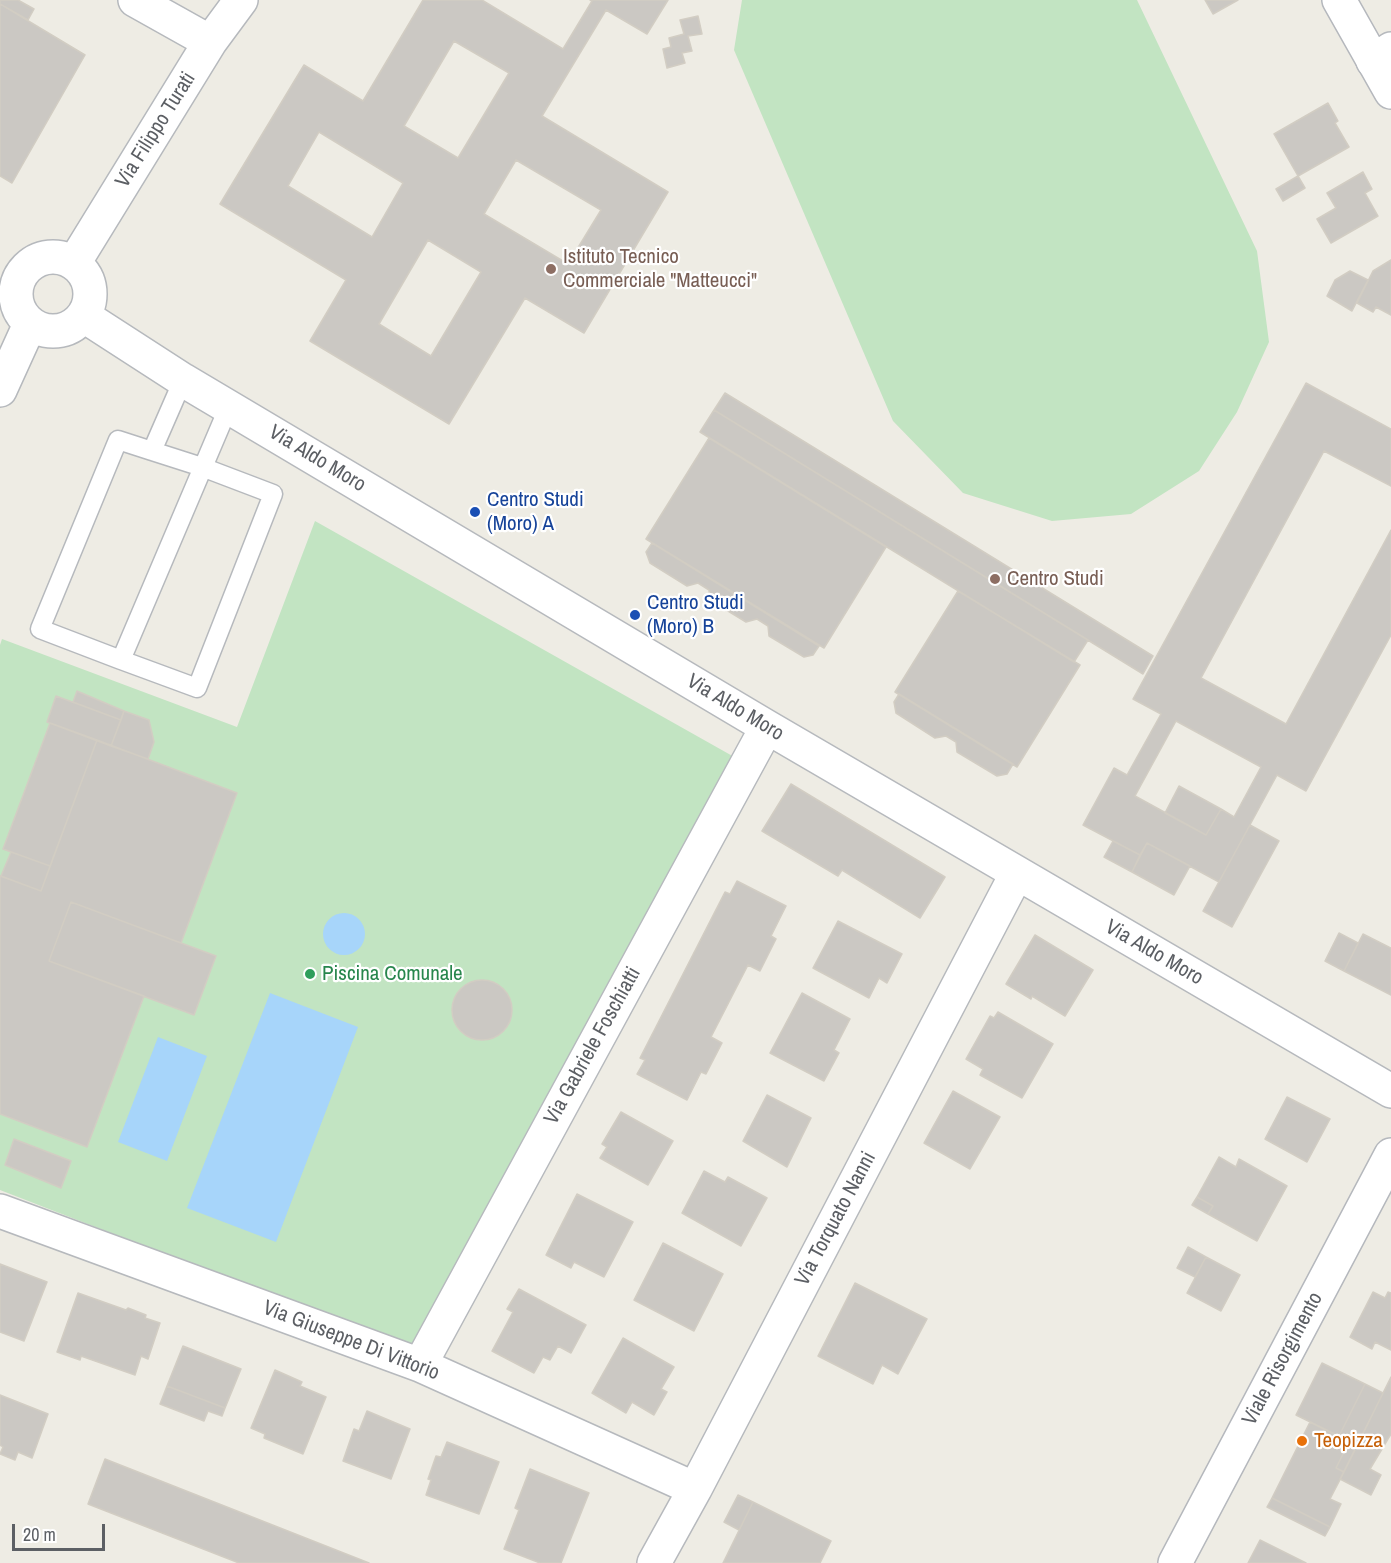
<!DOCTYPE html>
<html>
<head>
<meta charset="utf-8">
<style>
  body { margin:0 }
  #map { position:relative; width:1391px; height:1563px; overflow:hidden; background:#eeece4; font-family:"Archivo Narrow",sans-serif }
  canvas { display:block }
  .scale { position:absolute; left:12px; top:1524px; width:93px; height:27px; box-sizing:border-box; border:3px solid #5c5f64; border-top:0; padding-left:8px; font-size:18px; line-height:21px; white-space:nowrap; color:#5c5f64; -webkit-text-stroke:4px #fff; paint-order:stroke }
</style>
</head>
<body>
<div id="map">
<canvas width="1391" height="1563"></canvas>
<div class="scale">20 m</div>
</div>
<script>
const c = document.querySelector('canvas').getContext('2d');
c.lineJoin = 'round';
function fill(path, color) { c.fillStyle = color; c.fill(path, 'evenodd'); }
const toPath = rows => new Path2D(rows.map(r => 'M' + r).join(''));
function trace(path, color, width, dash) { c.strokeStyle = color; c.lineWidth = width; c.lineCap = dash ? 'butt' : 'round'; c.setLineDash(dash || []); c.stroke(path); }
function label(font, color, halo, rows, align = 'center') {
  c.font = font + ' "Archivo Narrow",sans-serif'; c.lineWidth = 4.5; c.setLineDash([]); c.textBaseline = 'middle'; c.strokeStyle = halo; c.fillStyle = color; for (const [text, x, y, turn = 0] of rows) {
    c.save(); c.translate(x, y); c.rotate((+turn || 0) * Math.PI / 180); c.textAlign = isNaN(turn) ? turn : align; if (halo) c.strokeText(text, 0, 0); c.fillText(text, 0, 0); c.restore();
  }
}
const green = toPath([
  [742,0,1137,0,1257,251,1269,342,1237,412,1199,471,1131,514,1052,521,963,493,893,421,734,50],
  [315,521,736,758,415,1351,0,1190,0,645,2,639,237,727]
]);
const water = toPath([
  '323 934a21 21 0 1 1 42 0a21 21 0 1 1-42 0Z',
  [270,993,358,1027,276,1242,187,1208],
  [158,1037,207,1056,167,1161,118,1142]
]);
const building = toPath([
  [0,0,18,0,34,9,28,20,0,4,0,0],
  [423,0,482,0,563,49,592,1,590,0,668,0,647,34,606,10,542,116,668,192,584,333,525,298,449,424,310,341,346,280,220,204,304,65,363,101,423,0],
  [454,41,509,73,458,158,404,126,454,41],
  [319,132,403,183,372,237,288,186,319,132],
  [516,160,601,210,568,264,484,214,516,160],
  [428,240,481,272,431,356,379,324,428,240],
  [1205,0,1238,0,1213,14,1205,0],
  [0,4,85,55,12,183,0,176,0,4],
  [698,16,702,34,688,36,692,51,682,53,685,63,667,68,663,49,671,47,669,38,684,34,680,20,698,16],
  [1328,103,1338,121,1335,123,1349,147,1298,176,1274,134,1328,103],
  [1363,172,1372,189,1365,193,1378,216,1331,243,1317,219,1336,208,1327,193,1363,172],
  [1298,176,1305,188,1283,201,1276,189,1298,176],
  [1391,260,1391,315,1376,307,1373,312,1357,303,1373,271,1391,260],
  [1350,271,1368,280,1352,311,1327,296,1335,280,1350,271],
  [1306,383,1391,429,1391,486,1324,451,1201,678,1286,724,1391,530,1391,635,1306,791,1277,775,1219,882,1147,843,1140,855,1083,825,1114,768,1127,775,1161,714,1133,699,1306,383],
  [1176,721,1261,767,1234,817,1221,809,1206,835,1135,796,1176,721],
  [725,393,1153,656,1143,674,714,410,725,393],
  [714,410,1088,640,1074,662,700,432,714,410],
  [709,438,886,547,824,648,646,539,709,438],
  [652,543,819,646,813,655,804,657,769,636,768,626,757,619,746,622,710,600,709,590,698,583,687,586,650,563,646,552,652,543],
  [958,591,1080,665,1017,767,895,692,958,591],
  [77,691,124,711,121,720,73,702,77,691],
  [899,694,1013,764,1007,774,997,776,957,752,956,742,946,736,935,738,896,713,894,702,899,694],
  [56,696,121,720,111,746,47,722,56,696],
  [124,711,149,720,154,742,148,759,111,746,124,711],
  [50,723,97,740,50,866,3,849,50,723],
  [97,740,237,793,181,943,71,902,49,961,144,996,87,1147,0,1114,0,876,41,891,97,740],
  [791,784,945,877,920,918,842,870,838,876,762,831,791,784],
  [1179,786,1221,809,1206,835,1165,813,1179,786],
  [1250,825,1279,841,1232,927,1203,911,1250,825],
  [1113,841,1140,855,1132,872,1104,857,1113,841],
  [1147,843,1190,866,1174,895,1132,872,1147,843],
  [11,852,50,866,41,891,1,876,11,852],
  [737,881,786,906,771,936,776,939,760,971,748,965,711,1037,722,1043,706,1074,701,1072,687,1100,637,1074,645,1060,640,1058,725,892,730,894,737,881],
  [71,902,216,956,194,1015,49,961,71,902],
  [838,921,902,954,887,983,879,978,869,998,813,968,838,921],
  [1339,933,1358,943,1344,971,1325,961,1339,933],
  [1363,934,1391,948,1391,995,1344,971,1363,934],
  [1035,935,1093,970,1065,1016,1032,996,1031,999,1006,984,1035,935],
  '452 1010a30 30 0 1 1 60 0a30 30 0 1 1-60 0Z',
  [802,993,850,1019,834,1050,839,1053,824,1081,770,1053,802,993],
  [998,1012,1053,1044,1022,1098,980,1075,983,1069,966,1059,990,1016,994,1018,998,1012],
  [953,1091,1000,1117,970,1169,924,1143,953,1091],
  [767,1095,811,1118,787,1167,743,1141,767,1095],
  [1287,1097,1330,1119,1307,1162,1265,1139,1287,1097],
  [621,1112,673,1141,648,1185,600,1158,607,1147,602,1144,621,1112],
  [14,1139,71,1161,61,1188,5,1165,14,1139],
  [1219,1157,1236,1167,1239,1159,1287,1186,1257,1241,1208,1214,1213,1206,1197,1197,1219,1157],
  [704,1171,725,1182,728,1177,767,1198,741,1246,682,1213,704,1171],
  [577,1194,633,1222,604,1277,574,1262,571,1268,546,1255,577,1194],
  [1197,1197,1213,1206,1208,1214,1192,1205,1197,1197],
  [663,1243,723,1274,694,1331,634,1300,663,1243],
  [1188,1247,1206,1257,1195,1277,1177,1268,1188,1247],
  [1206,1257,1240,1275,1221,1311,1187,1293,1206,1257],
  [0,1264,47,1282,24,1341,0,1332,0,1264],
  [855,1283,927,1319,898,1374,882,1365,873,1384,818,1356,855,1283],
  [519,1289,586,1325,571,1353,558,1346,550,1360,543,1357,534,1373,492,1351,513,1312,507,1309,519,1289],
  [1373,1292,1385,1298,1388,1292,1391,1293,1391,1350,1375,1342,1372,1349,1350,1337,1373,1292],
  [78,1293,126,1310,128,1308,146,1315,145,1318,160,1323,148,1359,141,1356,135,1375,81,1356,80,1360,57,1352,78,1293],
  [623,1338,674,1367,661,1389,667,1392,654,1415,632,1402,626,1413,592,1393,623,1338],
  [183,1346,241,1369,225,1408,167,1386,183,1346],
  [1322,1363,1365,1384,1339,1436,1296,1415,1322,1363],
  [275,1370,302,1382,300,1386,326,1397,303,1454,264,1438,265,1434,251,1428,275,1370],
  [1391,1377,1391,1434,1370,1469,1381,1475,1371,1495,1340,1479,1391,1377],
  [1365,1384,1383,1393,1357,1446,1339,1436,1365,1384],
  [167,1386,225,1408,222,1416,208,1411,204,1421,160,1404,167,1386],
  [0,1395,48,1414,32,1458,18,1452,15,1460,0,1454,3,1447,0,1445,0,1395],
  [367,1411,410,1429,391,1479,343,1461,354,1429,359,1431,367,1411],
  [1310,1422,1349,1442,1336,1468,1344,1472,1330,1499,1341,1504,1330,1527,1272,1498,1310,1422],
  [447,1442,499,1462,479,1514,426,1495,431,1480,428,1479,436,1456,441,1457,447,1442],
  [1349,1442,1357,1446,1344,1472,1336,1468,1349,1442],
  [105,1459,369,1563,239,1563,88,1504,105,1459],
  [530,1469,589,1493,561,1563,540,1563,504,1549,519,1510,515,1508,530,1469],
  [738,1495,753,1502,739,1530,724,1522,738,1495],
  [1272,1498,1330,1527,1325,1536,1267,1507,1272,1498],
  [753,1502,831,1541,820,1563,723,1563,753,1502],
  [1260,1540,1306,1563,1248,1563,1260,1540]
]);
const lane = toPath([
  [183,380,152,451,118,440,40,629,121,660,229,406],
  [121,660,197,688,273,494,202,467,152,451]
]);
const street = toPath([
  [135,0,210,42],
  [1373,61,1391,49],
  '16 294a37 37 0 1 1 74 0a37 37 0 1 1-74 0Z',
  [74,263,210,42,241,0],
  [84,316,183,380,767,727,1391,1091],
  [0,390,30,324],
  [0,1211,420,1365,695,1489],
  [420,1365,767,727],
  [654,1563,695,1489,1017,873]
]);
const secondary = toPath([
  [1339,0,1391,92],
  [1175,1563,1391,1155]
]);
const markers = [
  [551,269,6,"#8d6e63"],
  [475,512,6,"#1a4fb4"],
  [995,579,6,"#8d6e63"],
  [635,615,6,"#1a4fb4"],
  [310,974,6,"#2e9e5b"],
  [1302,1441,6,"#e8710a"]
];
const streetNames = [
  ["Via Filippo Turati",156,130,-58],
  ["Via Aldo Moro",317,459,31],
  ["Via Aldo Moro",735,708,31],
  ["Via Aldo Moro",1154,953,30],
  ["Via Gabriele Foschiatti",593,1046,-61],
  ["Via Torquato Nanni",836,1219,-62],
  ["Via Giuseppe Di Vittorio",351,1341,21],
  ["Viale Risorgimento",1283,1359,-62]
];
const educationNames = [
  ["Istituto Tecnico",563,257],
  ["Commerciale \"Matteucci\"",563,281],
  ["Centro Studi",1007,579]
];
const transitNames = [
  ["Centro Studi",487,500],
  ["(Moro) A",487,524],
  ["Centro Studi",647,603],
  ["(Moro) B",647,627]
];
const leisureNames = [
  ["Piscina Comunale",322,974]
];
const foodNames = [
  ["Teopizza",1314,1441]
];
fill(green, '#c2e4c2');
fill(water, '#a7d5fa');
fill(building, '#cbc8c3');
trace(building, '#d2cdc3', 1.5);
trace(lane, '#b6b9bd', 21);
trace(street, '#b6b9bd', 36);
trace(secondary, '#b5b8bd', 36);
trace(lane, '#fff', 18);
trace(street, '#fff', 33);
trace(secondary, '#fff', 33);
for (const [x, y, r, color] of markers) { const dot = new Path2D(); dot.arc(x, y, r, 0, 2 * Math.PI); c.fillStyle = color; c.fill(dot); trace(dot, '#fff', 2); }
label('21px', '#5c5f64', '#fff', streetNames);
label('21px', '#785e54', '#fff', educationNames, 'left');
label('21px', '#164399', '#fff', transitNames, 'left');
label('21px', '#27864d', '#fff', leisureNames, 'left');
label('21px', '#c56008', '#fff', foodNames, 'left');
</script>
</body>
</html>
